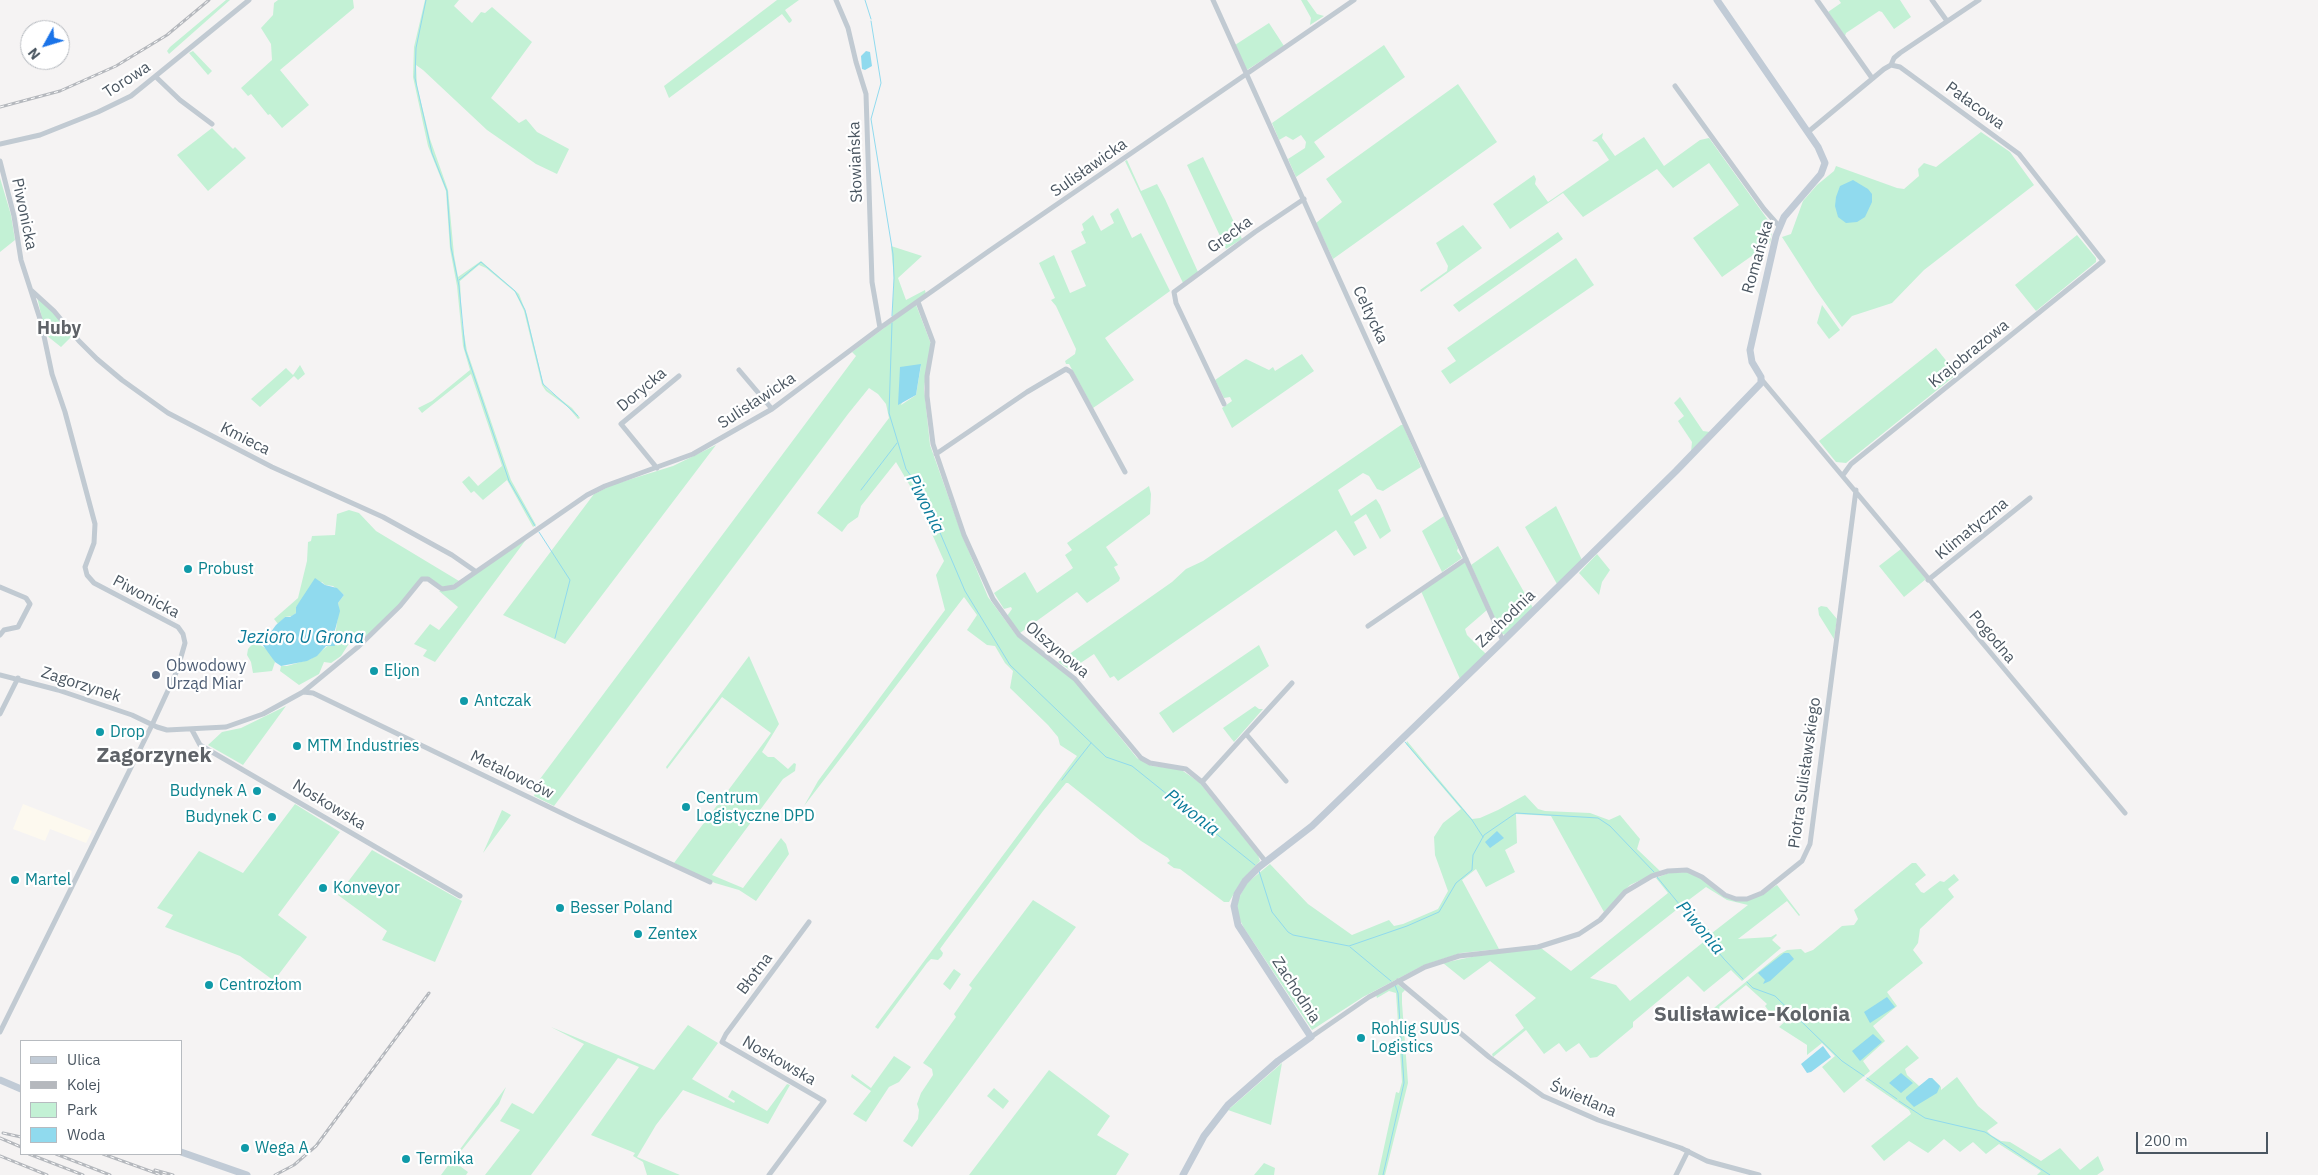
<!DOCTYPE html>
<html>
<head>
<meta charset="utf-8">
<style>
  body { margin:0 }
  #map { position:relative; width:2318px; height:1175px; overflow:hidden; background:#f5f3f3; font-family:"IBM Plex Sans",sans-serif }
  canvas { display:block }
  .legend { position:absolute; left:20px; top:1040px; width:162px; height:115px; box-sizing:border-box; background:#fff; border:1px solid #b7bbc0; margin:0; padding:6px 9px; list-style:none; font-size:15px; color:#4a5661 }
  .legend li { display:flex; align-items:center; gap:10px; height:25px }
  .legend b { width:25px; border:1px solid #b7bbc0 }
  .north { position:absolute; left:20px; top:20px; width:50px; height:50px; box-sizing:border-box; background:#fff; border:1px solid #b7bbc0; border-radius:50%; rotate:231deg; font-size:14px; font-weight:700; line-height:20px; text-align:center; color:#4a5661 }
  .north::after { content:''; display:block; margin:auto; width:18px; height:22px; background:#1a73e8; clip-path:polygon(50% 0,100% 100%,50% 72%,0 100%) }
  .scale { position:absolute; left:2136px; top:1132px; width:132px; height:22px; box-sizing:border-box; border:2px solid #4a5661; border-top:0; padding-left:6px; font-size:15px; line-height:18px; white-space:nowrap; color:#4a5661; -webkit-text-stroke:4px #fff; paint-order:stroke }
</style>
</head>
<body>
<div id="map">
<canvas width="2318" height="1175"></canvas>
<ul class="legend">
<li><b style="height:6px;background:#c1cbd6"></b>Ulica</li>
<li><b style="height:6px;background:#b5b8bd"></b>Kolej</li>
<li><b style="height:14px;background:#c3f1d5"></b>Park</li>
<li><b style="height:14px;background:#90daee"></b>Woda</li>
</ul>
<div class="north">N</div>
<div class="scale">200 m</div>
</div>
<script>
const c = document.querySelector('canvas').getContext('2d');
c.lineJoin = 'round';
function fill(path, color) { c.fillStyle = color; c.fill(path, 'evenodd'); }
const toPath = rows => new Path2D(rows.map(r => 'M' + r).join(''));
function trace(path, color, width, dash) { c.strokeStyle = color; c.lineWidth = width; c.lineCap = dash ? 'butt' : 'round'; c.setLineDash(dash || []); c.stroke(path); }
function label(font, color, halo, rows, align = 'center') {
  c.font = font + ' "IBM Plex Sans",sans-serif'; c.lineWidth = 4.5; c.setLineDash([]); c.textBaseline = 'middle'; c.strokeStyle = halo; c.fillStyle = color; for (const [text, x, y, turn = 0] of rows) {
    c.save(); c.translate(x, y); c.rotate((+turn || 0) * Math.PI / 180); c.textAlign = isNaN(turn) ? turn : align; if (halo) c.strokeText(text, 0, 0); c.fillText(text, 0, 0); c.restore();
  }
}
const commercial = toPath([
  [23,804,92,831,86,843,50,829,45,841,13,829]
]);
const green = toPath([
  [226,0,230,0,169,54,167,51,170,47],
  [278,0,353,0,354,8,280,70,309,105,282,128,270,114,268,115,251,94,248,96,241,88,272,60,271,44,261,28,273,15,274,3],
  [425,0,459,0,454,6,472,23,481,12,485,13,492,7,532,42,491,98,519,123,526,119,537,132,569,149,557,174,536,164,487,130,423,70,416,65,417,86,430,139,448,190,454,255,458,277,481,261,519,294,527,315,543,383,547,389,572,408,580,418,578,419,568,407,546,391,542,385,524,311,515,292,486,268,479,265,460,281,462,323,467,351,511,480,536,525,533,527,507,480,483,500,474,491,471,493,462,482,469,476,478,486,502,466,471,374,422,413,418,408,432,401,470,370,463,346,457,286,450,249,446,191,428,146,413,77,414,47],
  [777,0,799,0,785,10,792,20,791,22,789,23,782,14,669,98,664,86],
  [1301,0,1307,0,1317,14,1324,16,1310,25,1311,18],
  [1839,0,1900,0,1911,17,1894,29,1882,12,1879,11,1846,33,1845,36,1828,12,1841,3],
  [1269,23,1284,46,1247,70,1235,45],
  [1384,45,1405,77,1314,142,1325,157,1296,177,1288,159,1305,148,1306,142,1301,135,1293,140,1286,136,1279,140,1272,123],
  [193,51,212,71,208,75,189,53],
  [1458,84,1497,142,1333,259,1316,223,1342,202,1326,179],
  [212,128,233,149,235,147,246,158,208,191,177,155],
  [1981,132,2010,152,2034,185,1924,270,1892,303,1852,316,1842,327,1816,290,1782,237,1791,234,1803,201,1817,185,1834,171,1836,166,1897,188,1904,189,1919,176,1918,169,1924,163,1936,167],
  [1603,133,1602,138,1615,156,1644,137,1664,166,1700,140,1709,138,1773,227,1770,243,1722,277,1693,238,1739,205,1709,163,1673,188,1657,169,1583,217,1563,193,1510,229,1493,204,1534,175,1536,179,1535,184,1548,202,1609,160,1597,142,1592,141],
  [1203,157,1242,239,1226,249,1187,165],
  [1127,160,1141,191,1157,184,1165,199,1198,272,1183,283,1125,161],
  [0,178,11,215,15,240,0,252],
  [1118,208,1132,238,1141,233,1170,291,1105,338,1134,380,1093,408,1069,364,1066,364,1065,361,1075,354,1076,349,1056,306,1051,300,1055,298,1039,263,1054,255,1070,293,1086,286,1071,251,1086,243,1081,232,1084,230,1082,224,1093,215,1101,231,1114,223,1110,214],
  [1463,225,1482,248,1421,292,1420,290,1447,271,1448,266,1436,243],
  [1558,232,1563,239,1459,312,1453,305],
  [2077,235,2096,258,2096,262,2036,311,2015,285],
  [891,246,922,256,898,278,906,300,925,290,926,295,915,302,931,344,924,388,930,445,962,535,988,597,1017,636,1073,679,1137,758,1152,766,1180,769,1199,782,1258,855,1260,861,1242,880,1229,902,1224,902,1180,869,1174,868,1167,863,1170,861,1168,858,1141,841,1068,783,1066,783,1043,811,945,942,940,949,943,953,942,956,938,960,931,959,927,963,878,1029,875,1027,1077,756,1060,745,1058,737,1048,725,1010,688,1013,671,1005,663,995,646,987,645,967,630,977,615,964,597,804,806,818,781,945,610,936,575,944,561,928,525,923,508,896,462,861,506,858,517,848,524,842,532,817,513,889,418,886,404,878,394,869,388,848,414,554,806,534,796,535,793,531,791,856,356,852,352,892,322,894,278],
  [921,365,916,395,901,405],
  [1576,258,1594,285,1450,384,1441,371,1456,361,1447,348],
  [37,297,50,308,72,336,61,347,46,335],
  [1822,305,1840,330,1829,339,1817,323],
  [1936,348,1957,374,1846,463,1836,462,1819,441],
  [1302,354,1314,371,1232,428,1222,408,1232,401,1230,397,1224,398,1215,380,1246,359,1269,370,1273,367,1275,371],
  [300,365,305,374,298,380,294,376,260,407,251,399,286,368,293,375],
  [1680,397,1703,431,1710,432,1691,452,1692,442,1678,421,1684,416,1674,403],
  [1401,425,1403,425,1421,467,1383,491,1377,489,1369,476,1363,473,1338,490,1351,516,1376,499,1380,505,1391,531,1380,539,1366,514,1354,522,1367,548,1354,556,1336,530,1118,681,1114,676,1110,678,1094,654,1070,670,1058,662,1172,582,1186,569,1203,561],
  [716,445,565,644,503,615,594,494,612,485,673,466],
  [1149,486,1151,494,1150,514,1106,547,1118,565,1114,567,1120,578,1119,581,1087,603,1077,592,1020,633,1007,616,1012,609,1011,607,1004,609,994,593,1025,572,1037,593,1073,568,1065,555,1072,550,1067,543],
  [1556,506,1582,560,1557,584,1525,527],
  [349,510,359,513,376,531,459,581,451,586,443,587,428,577,421,577,401,603,362,641,358,643,350,642,341,656,331,663,324,662,319,674,299,685,280,671,281,666,287,666,311,659,329,645,335,636,339,609,338,603,344,595,333,586,325,585,322,582,302,600,296,607,296,613,292,616,285,617,278,624,274,619,298,598,307,561,308,542,311,541,312,536,335,535,337,514],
  [1444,516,1458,548,1457,551,1462,558,1442,572,1422,531],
  [528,537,435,662,423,656,427,650,414,644,430,624,439,630,458,607,439,591,452,589],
  [1498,546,1533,608,1506,635,1502,634,1471,565],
  [1901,549,1926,579,1904,597,1879,566],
  [1597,554,1610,570,1602,582,1599,595,1579,573],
  [1465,562,1487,610,1465,629,1467,635,1486,654,1460,679,1421,591],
  [1821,606,1827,607,1837,619,1834,639,1819,615,1818,608],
  [255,641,269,651,275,662,272,671,253,673,251,662,247,655,248,649],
  [1259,645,1269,666,1173,733,1159,713],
  [749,656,779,724,762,752,768,757,774,757,788,769,794,763,796,764,795,771,783,779,712,875,743,888,781,838,786,844,789,854,756,901,739,890,715,883,674,863,771,733,722,697,667,769,666,767],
  [286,706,243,765,208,745,222,732,241,728],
  [1255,706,1259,709,1263,709,1234,742,1223,728],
  [1407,741,1472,819,1480,818,1498,810,1525,795,1538,809,1545,811,1590,813,1609,820,1620,815,1640,839,1637,849,1660,871,1630,885,1604,912,1551,816,1516,814,1517,843,1505,850,1515,872,1486,887,1476,869,1462,880,1499,949,1461,953,1424,965,1363,997,1312,1030,1244,928,1237,914,1237,901,1247,883,1270,864,1308,904,1352,935,1389,920,1394,926,1403,924,1438,909,1448,891,1435,855,1434,837,1443,823,1461,809,1406,744],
  [295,804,340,832,278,915,307,937,276,978,273,980,240,956,165,927,173,915,157,908,199,851,243,873],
  [502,810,511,815,483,853],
  [372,850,462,901,435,962,382,940,387,931,338,895],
  [1912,863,1916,863,1926,875,1915,884,1921,892,1924,893,1940,881,1944,882,1954,874,1959,880,1948,889,1954,897,1920,929,1918,943,1913,950,1923,963,1887,992,1897,1006,1873,1026,1885,1041,1863,1061,1870,1071,1844,1093,1822,1067,1835,1056,1822,1043,1807,1055,1807,1045,1779,1027,1791,1016,1784,1009,1774,1018,1765,1006,1767,1004,1746,985,1719,1007,1721,1010,1713,1017,1709,1012,1780,954,1787,950,1801,949,1805,953,1813,950,1842,926,1854,925,1858,919,1854,910],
  [1687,872,1694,874,1736,900,1763,894,1777,885,1800,915,1799,916,1787,901,1738,939,1771,937,1776,934,1777,935,1772,940,1781,948,1742,981,1731,970,1704,992,1688,976,1633,1022,1633,1027,1597,1057,1590,1058,1579,1043,1566,1052,1559,1043,1544,1054,1526,1030,1493,1057,1492,1054,1524,1028,1515,1015,1536,998,1490,961,1464,980,1443,963,1476,956,1541,948,1571,971,1668,893,1656,878,1669,873],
  [1706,887,1727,900,1748,905,1712,933,1699,919,1695,922,1682,905],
  [1680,907,1706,940,1630,1001,1616,985,1590,978],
  [1033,900,1076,927,912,1147,903,1141,918,1119,919,1110,917,1104,921,1093,933,1075,932,1069,923,1063,956,1017,954,1014,972,988,969,985],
  [954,969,961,974,950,990,943,984],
  [1397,984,1405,990,1402,993,1402,1003,1408,1083,1385,1175,1378,1175,1396,1092,1399,1093,1402,1082,1396,993,1389,991,1377,998,1376,995],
  [688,1025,718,1043,692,1079,734,1103,735,1101,728,1097,732,1090,767,1111,787,1084,790,1085,768,1124,683,1090,656,1125,637,1157,680,1175,647,1175,643,1162,633,1156,635,1153,591,1135,639,1067,618,1058,531,1175,485,1175,520,1130,500,1121,512,1103,533,1114,584,1044,551,1027,654,1070],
  [1907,1045,1919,1058,1905,1069,1907,1075,1919,1086,1932,1078,1941,1087,1941,1090,1957,1077,1978,1106,1998,1123,1987,1131,1991,1135,2001,1141,2010,1142,2041,1161,2060,1148,2080,1170,2098,1156,2104,1170,2097,1175,2037,1175,2041,1171,1999,1144,1986,1154,1973,1142,1960,1152,1944,1139,1928,1153,1909,1141,1884,1161,1871,1146,1911,1114,1909,1110,1865,1080],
  [894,1056,911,1067,899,1082,889,1087,866,1122,853,1114,871,1091,851,1077,852,1074,871,1088],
  [1282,1063,1271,1125,1228,1110],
  [1049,1070,1110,1116,1097,1135,1129,1154,1116,1175,969,1175],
  [506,1087,499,1104,453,1161,468,1172,466,1175,441,1175],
  [994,1088,1009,1101,1003,1109,987,1096],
  [1264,1163,1275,1168,1274,1175,1254,1175]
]);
const water = toPath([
  [866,51,870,52,872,66,865,70,862,69,861,56],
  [1853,180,1868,189,1872,194,1872,202,1865,217,1857,222,1846,223,1838,217,1835,206,1836,197,1840,186],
  [921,364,916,395,898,405,900,367],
  [315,578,325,585,337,588,344,595,338,603,340,611,334,634,335,646,326,646,317,656,307,661,281,666,275,662,262,644,276,625,285,617,290,617,296,613,296,607],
  [1497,831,1504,838,1490,848,1485,842],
  [1784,953,1789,953,1794,959,1770,981,1763,984,1765,980,1758,973],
  [1887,997,1895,1007,1870,1023,1864,1012],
  [1873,1034,1882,1042,1860,1061,1852,1051],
  [1823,1046,1831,1057,1811,1072,1807,1073,1801,1064],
  [1901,1073,1913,1083,1901,1093,1889,1083],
  [1929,1078,1932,1078,1940,1086,1937,1093,1914,1107,1906,1099,1906,1097]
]);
const stream = toPath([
  [426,0,416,48,415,78,432,153,447,191,451,247,459,286,465,349,509,481,535,526],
  [865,0,871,19],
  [871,21,881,83,871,119,893,254,894,278,892,316],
  [459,280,481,262,515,291,525,310,543,384,578,416],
  [892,323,889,413,906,469,923,493,965,591,1010,665,1106,757,1132,766,1255,865],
  [861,490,897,443],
  [539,532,570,580,555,638],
  [1405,742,1472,820,1483,837],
  [1062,780,1091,743],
  [1259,871,1272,912,1288,932,1293,935,1349,946,1407,926,1439,912,1456,883,1472,870,1473,855,1484,835,1516,813,1598,818,1610,826,1654,872],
  [1657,877,1724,959,1743,979],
  [1350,947,1391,981],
  [1747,982,1753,988,1775,996,1842,1061,1864,1076],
  [1867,1078,1897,1099],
  [1899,1101,1925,1118,1985,1132,2050,1175],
  [1383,1175,1404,1083,1398,993,1395,985]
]);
const street = toPath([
  [836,0,848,28,856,62,866,94,872,282,880,328],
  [1213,0,1503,641],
  [1817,0,1872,78],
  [1932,0,1947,21],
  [1891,65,1894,58,1900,53,1979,0],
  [156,77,180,100,212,124],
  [1675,86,1764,209,1779,226],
  [1808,132,1884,69,1891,65,1900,67,2019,154,2103,261,1851,464,1843,475],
  [0,144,40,135,98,112,131,96,249,0],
  [0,161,14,216,21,260,41,322,52,374,65,412,95,524,94,543,85,567,87,575,94,583,178,627,183,634,185,643,177,671,152,725,0,1032],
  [31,290,54,311,79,341,97,359,122,380,168,413,272,467,383,517,452,555,475,571],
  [918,302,933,342,927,376,927,396,933,444,964,535,993,599,1019,635,1075,679,1141,758,1150,763,1186,769,1202,782,1266,862],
  [739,370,772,409],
  [1762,380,2125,813],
  [1224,404,1176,303,1174,292,1255,232,1304,199],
  [936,454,1027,392,1066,369,1071,372,1125,472],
  [657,468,621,424,679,376],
  [1928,580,2030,498],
  [0,587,26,598,30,604,18,627,4,630,0,635],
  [1368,626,1466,559],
  [0,675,58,690,132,715,157,727,167,730,226,727,263,714,303,692,359,646,400,606,422,579,428,579,442,589,454,587,587,495,605,486,693,454,772,409,880,328,989,251,1354,0],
  [303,692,313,693,576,820,710,882],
  [0,714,18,678],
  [192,730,200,745,460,896],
  [1246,734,1286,781],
  [1202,782,1292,683],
  [1398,981,1489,1057,1543,1096,1598,1120,1681,1148,1707,1161,1759,1175],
  [1311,1037,1369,997,1425,967,1459,956,1538,947,1579,934,1600,920,1625,892,1652,876,1668,871,1687,870,1702,877,1725,895,1736,899,1747,899,1762,893,1802,861,1810,844,1856,490],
  [769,1175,824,1101,722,1042,726,1034,809,922],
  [1676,1175,1688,1151]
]);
const secondary = toPath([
  [0,1080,21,1089],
  [181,1152,247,1175],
  [1183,1175,1204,1136,1228,1105,1278,1061,1311,1037,1238,925,1234,906,1237,894,1245,881,1259,867,1312,826,1503,641,1676,471,1761,383,1761,377,1752,362,1750,350,1776,236,1784,217,1821,174,1825,163,1818,147,1717,0]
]);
const rail = toPath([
  [0,107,60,91,116,66,167,35,209,0],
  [3,1133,21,1137],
  [0,1138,21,1147],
  [29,1154,83,1175],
  [56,1154,110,1175],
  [103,1154,161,1175],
  [0,1156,47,1175],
  [155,1170,173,1175],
  [275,1175,294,1165,316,1146,429,993]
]);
const markers = [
  [188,569,5,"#0f9aa8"],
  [374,671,5,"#0f9aa8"],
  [156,675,5,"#5c6f8a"],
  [464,701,5,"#0f9aa8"],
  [100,732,5,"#0f9aa8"],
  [297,746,5,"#0f9aa8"],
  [257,791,5,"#0f9aa8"],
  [686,807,5,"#0f9aa8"],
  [272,817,5,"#0f9aa8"],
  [15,880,5,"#0f9aa8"],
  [323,888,5,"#0f9aa8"],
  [560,908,5,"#0f9aa8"],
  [638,934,5,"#0f9aa8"],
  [209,985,5,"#0f9aa8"],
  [1361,1038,5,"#0f9aa8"],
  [245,1148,5,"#0f9aa8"],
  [406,1159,5,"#0f9aa8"]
];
const streetNames = [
  ["Torowa",127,80,-33],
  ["Pałacowa",1975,106,36],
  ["Słowiańska",856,162,-92],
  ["Sulisławicka",1089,168,-35],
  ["Piwonicka",24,214,78],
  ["Grecka",1230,235,-36],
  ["Romańska",1758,257,-74],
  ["Celtycka",1370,315,65],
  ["Krajobrazowa",1969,354,-39],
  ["Dorycka",642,390,-40],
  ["Sulisławicka",757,401,-33],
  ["Kmieca",245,439,27],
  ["Klimatyczna",1972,529,-39],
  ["Piwonicka",146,597,28],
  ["Zachodnia",1506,619,-44],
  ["Pogodna",1992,637,50],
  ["Olszynowa",1057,650,40],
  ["Zagorzynek",81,685,18],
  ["Piotra Sulisławskiego",1805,773,-82],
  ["Metalowców",512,775,26],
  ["Noskowska",329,805,31],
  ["Błotna",755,974,-53],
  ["Zachodnia",1296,990,57],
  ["Noskowska",779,1061,30],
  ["Świetlana",1583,1099,23]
];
const cultureNames = [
  ["Probust",198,569],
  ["Eljon",384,671],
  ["Antczak",474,701],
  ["Drop",110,732],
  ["MTM Industries",307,746],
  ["Budynek A",247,791,"right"],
  ["Centrum",696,798],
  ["Logistyczne DPD",696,816],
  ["Budynek C",262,817,"right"],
  ["Martel",25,880],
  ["Konveyor",333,888],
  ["Besser Poland",570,908],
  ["Zentex",648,934],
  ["Centrozłom",219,985],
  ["Rohlig SUUS",1371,1029],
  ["Logistics",1371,1047],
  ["Wega A",255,1148],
  ["Termika",416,1159]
];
const serviceNames = [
  ["Obwodowy",166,666],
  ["Urząd Miar",166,684]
];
const neighbourhoodNames = [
  ["Huby",59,329]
];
const waterNames = [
  ["Piwonia",925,504,63],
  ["Jezioro U Grona",301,638],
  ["Piwonia",1192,813,38],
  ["Piwonia",1700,928,50]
];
const districtNames = [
  ["Zagorzynek",154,756],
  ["Sulisławice-Kolonia",1752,1015]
];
fill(commercial, '#fdf9ef');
fill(green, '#c3f1d5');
fill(water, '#90daee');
trace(stream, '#90daee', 1);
trace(street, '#c1cad2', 5);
trace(secondary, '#c1cbd6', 7);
trace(rail, '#b5b8bd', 3);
trace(rail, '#fff', 1, [4]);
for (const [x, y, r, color] of markers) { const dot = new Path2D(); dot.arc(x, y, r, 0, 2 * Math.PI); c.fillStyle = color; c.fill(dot); trace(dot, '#fff', 2); }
label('16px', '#4a5661', '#fff', streetNames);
label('16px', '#0d838f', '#fff', cultureNames, 'left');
label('16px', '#4e5e75', '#fff', serviceNames, 'left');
label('bold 18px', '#5f6368', '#fff', neighbourhoodNames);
label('italic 18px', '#0c7c9b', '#fff', waterNames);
label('bold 21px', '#5f6368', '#fff', districtNames);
</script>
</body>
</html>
